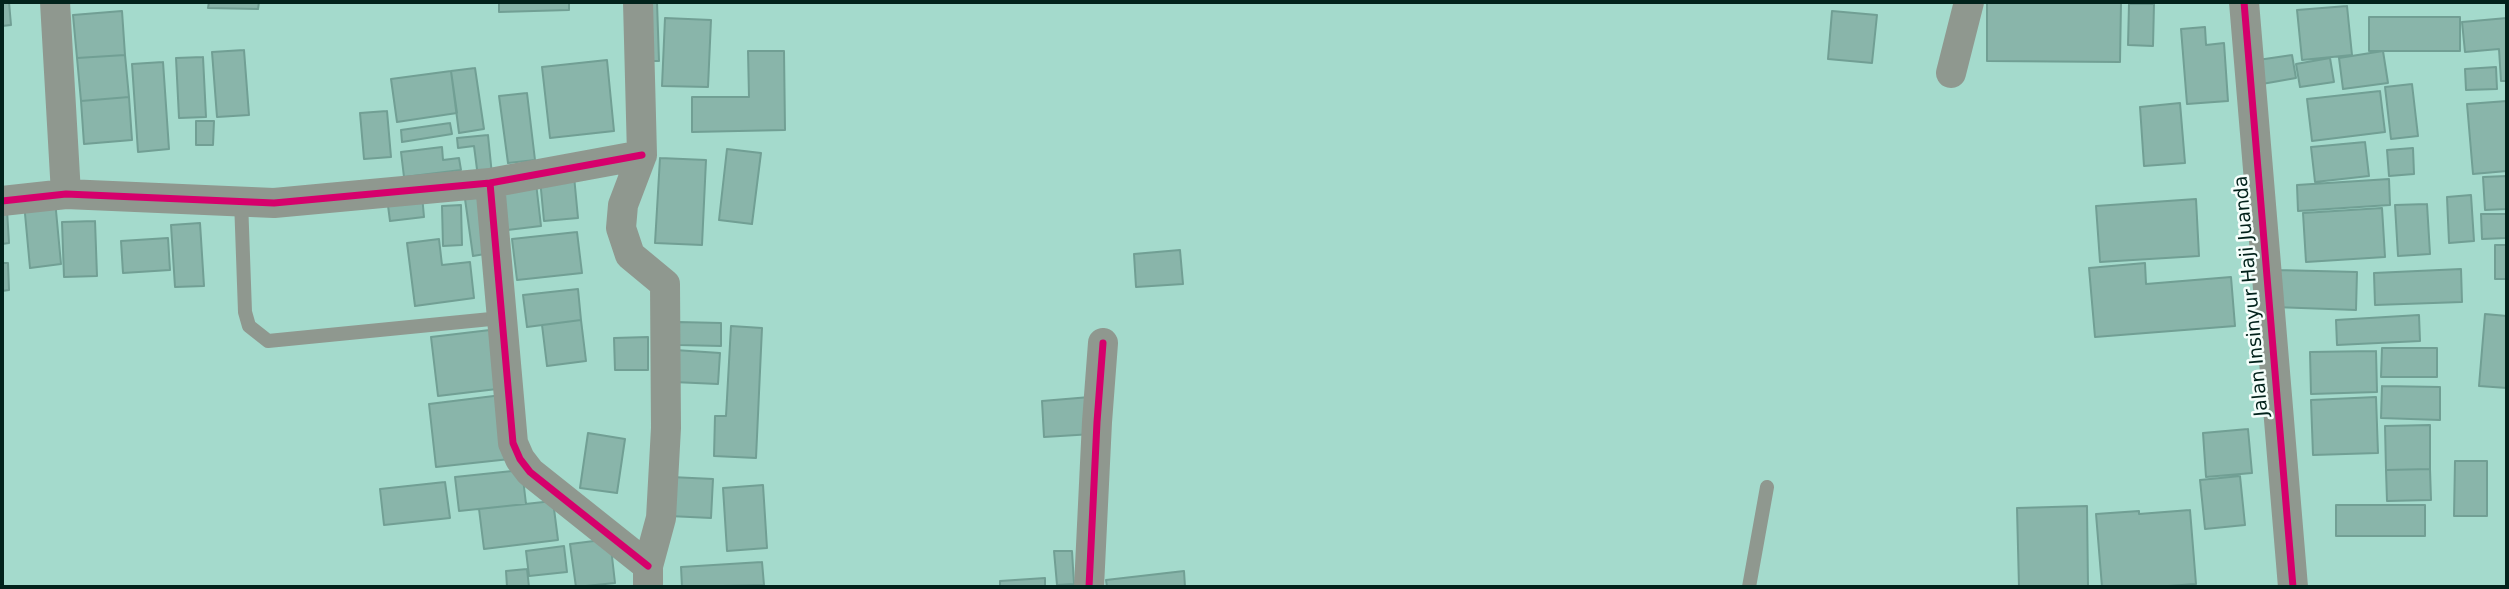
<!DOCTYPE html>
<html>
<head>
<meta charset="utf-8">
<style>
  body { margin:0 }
  #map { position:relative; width:2509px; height:589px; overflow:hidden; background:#a4dacc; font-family:"DejaVu Sans",sans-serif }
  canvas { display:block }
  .frame { position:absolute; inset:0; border:4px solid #02221b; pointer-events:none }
</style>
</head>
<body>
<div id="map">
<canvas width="2509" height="589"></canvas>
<div class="frame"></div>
</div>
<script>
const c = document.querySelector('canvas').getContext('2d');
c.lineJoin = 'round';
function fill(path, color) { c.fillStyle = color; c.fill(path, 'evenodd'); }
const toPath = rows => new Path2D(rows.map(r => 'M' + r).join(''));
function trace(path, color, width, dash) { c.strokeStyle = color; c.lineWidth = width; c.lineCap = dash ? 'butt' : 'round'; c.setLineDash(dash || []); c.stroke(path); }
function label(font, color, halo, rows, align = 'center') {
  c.font = font + ' "DejaVu Sans",sans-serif'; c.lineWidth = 5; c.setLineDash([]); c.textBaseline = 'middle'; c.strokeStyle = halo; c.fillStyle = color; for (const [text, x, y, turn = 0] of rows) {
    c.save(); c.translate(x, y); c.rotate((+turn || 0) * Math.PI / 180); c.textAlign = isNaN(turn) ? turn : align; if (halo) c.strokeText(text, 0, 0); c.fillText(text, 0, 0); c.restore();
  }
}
const building = toPath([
  [2,2,9,2,11,25,2,26,2,2],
  [209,2,259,2,258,9,208,8,209,2],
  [499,2,569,2,569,10,499,12,499,2],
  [643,2,657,2,659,61,646,61,643,2],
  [1987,2,2121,2,2120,62,1987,61,1987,2],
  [2129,4,2154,4,2153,46,2128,45,2129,4],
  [2347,6,2352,55,2302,60,2297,10,2347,6],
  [122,11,125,55,77,58,73,15,122,11],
  [1832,11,1877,15,1872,63,1828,59,1832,11],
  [2369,17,2460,17,2460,51,2369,51,2369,17],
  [665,18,711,20,708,87,662,86,665,18],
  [2507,18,2507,81,2501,81,2499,49,2465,52,2462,22,2507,18],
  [2205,27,2206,45,2224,43,2228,101,2187,104,2181,29,2205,27],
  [244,50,249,115,217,117,212,52,244,50],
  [748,51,784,51,785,130,692,132,692,97,749,97,748,51],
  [2383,51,2388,83,2343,89,2339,58,2383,51],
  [125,55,129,97,81,101,77,58,125,55],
  [2292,55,2296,78,2262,84,2258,60,2292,55],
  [203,57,206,117,179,118,176,58,203,57],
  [2330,58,2334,82,2300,87,2296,64,2330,58],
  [607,60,614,131,550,138,542,67,607,60],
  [163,62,169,149,138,152,132,64,163,62],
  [2496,67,2497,89,2466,90,2465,69,2496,67],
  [475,68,484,129,459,133,451,71,475,68],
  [451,71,457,113,397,122,391,79,451,71],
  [2412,84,2418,136,2391,139,2385,87,2412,84],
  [2380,91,2385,132,2312,141,2307,99,2380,91],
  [527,93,535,160,508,163,499,96,527,93],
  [129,97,132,140,84,144,81,101,129,97],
  [2507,101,2507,171,2473,174,2467,104,2507,101],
  [2180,103,2185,163,2144,166,2140,107,2180,103],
  [387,111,391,157,364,159,360,113,387,111],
  [196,121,214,121,213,145,196,145,196,121],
  [450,123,452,134,402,142,401,130,450,123],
  [488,135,492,175,478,177,474,146,458,148,457,138,488,135],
  [2365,142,2369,176,2315,182,2311,147,2365,142],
  [442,147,443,160,459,158,461,170,404,177,401,152,442,147],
  [2413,148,2414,174,2389,176,2387,150,2413,148],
  [727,149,761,153,752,224,719,220,727,149],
  [660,158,706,160,702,245,655,243,660,158],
  [574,176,578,218,544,221,540,179,574,176],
  [2507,176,2507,209,2485,210,2483,177,2507,176],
  [2389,179,2390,205,2298,211,2297,185,2389,179],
  [536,183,541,226,499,231,495,187,536,183],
  [422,195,424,217,390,221,387,198,422,195],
  [2471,195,2474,241,2449,243,2447,197,2471,195],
  [483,197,491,253,473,256,465,199,483,197],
  [2196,199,2199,256,2100,262,2096,206,2196,199],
  [55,200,61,264,30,268,24,203,55,200],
  [2427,204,2430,254,2398,256,2395,205,2427,204],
  [461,205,462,245,443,246,442,206,461,205],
  [2382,208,2385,257,2306,262,2303,213,2382,208],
  [7,210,9,243,2,244,2,211,7,210],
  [2481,214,2507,214,2507,238,2482,239,2481,214],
  [95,221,97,276,64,277,62,222,95,221],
  [200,223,204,286,175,287,171,225,200,223],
  [577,232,582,273,517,280,512,239,577,232],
  [168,238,170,270,123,273,121,241,168,238],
  [439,239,442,265,470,262,474,298,415,306,407,243,439,239],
  [2495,245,2507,245,2507,279,2495,279,2495,245],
  [1180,250,1183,284,1136,287,1134,254,1180,250],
  [2,263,8,263,9,290,2,291,2,263],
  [2145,263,2146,284,2231,277,2235,326,2095,337,2089,268,2145,263],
  [2461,269,2462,302,2375,305,2374,273,2461,269],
  [2276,270,2357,272,2356,310,2274,307,2276,270],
  [578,289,581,320,527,327,523,295,578,289],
  [2485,314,2507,316,2507,388,2479,386,2485,314],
  [2419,315,2420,341,2337,345,2336,320,2419,315],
  [581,320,586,361,547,366,542,325,581,320],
  [678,322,721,323,721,346,678,345,678,322],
  [731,326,762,328,756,458,714,456,715,416,726,416,731,326],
  [490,330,497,389,438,396,431,337,490,330],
  [648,337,648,370,615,370,614,338,648,337],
  [2382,348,2437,348,2437,377,2381,377,2382,348],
  [675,350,720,353,718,384,673,382,675,350],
  [2376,351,2377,392,2311,394,2310,352,2376,351],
  [2382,386,2440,387,2440,420,2381,418,2382,386],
  [502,395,510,459,436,467,429,404,502,395],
  [1090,397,1093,434,1044,437,1042,401,1090,397],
  [2376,397,2378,453,2313,455,2311,400,2376,397],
  [2430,425,2430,469,2386,470,2385,426,2430,425],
  [2248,429,2252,473,2206,477,2203,433,2248,429],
  [588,433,625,439,617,493,580,488,588,433],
  [2455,461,2487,461,2487,516,2454,516,2455,461],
  [2430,469,2431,500,2387,501,2386,470,2430,469],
  [522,470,526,504,459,511,455,477,522,470],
  [2240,476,2245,525,2205,529,2200,480,2240,476],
  [671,477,713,479,711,518,669,516,671,477],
  [445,482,450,518,384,525,380,489,445,482],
  [763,485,767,548,727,551,723,488,763,485],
  [553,501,558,540,484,549,479,509,553,501],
  [2336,505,2425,505,2425,536,2336,536,2336,505],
  [2087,506,2088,587,2019,587,2017,508,2087,506],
  [2190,510,2196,584,2154,587,2102,587,2096,514,2139,511,2139,514,2190,510],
  [610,539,615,583,576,587,570,544,610,539],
  [564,546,567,572,529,576,526,551,564,546],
  [1054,551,1072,551,1074,584,1057,585,1054,551],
  [762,562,764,585,682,587,681,567,762,562],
  [527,569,529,587,507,587,506,571,527,569],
  [1184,571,1185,587,1107,587,1106,580,1184,571],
  [1045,578,1045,587,1000,587,1000,581,1045,578]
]);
const lane = toPath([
  [241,200,245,312,249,326,268,341,501,318],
  [1749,587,1767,487]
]);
const street = toPath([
  [55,2,66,194],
  [638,2,642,155,623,205,621,228,630,255,665,284,666,428,661,518,648,566,648,587],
  [2244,2,2293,587],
  [1951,73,1969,2],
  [490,183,513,443,520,459,530,472,648,566],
  [2,201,66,194,274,203,490,183,642,155],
  [1089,587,1097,422,1103,343]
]);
const cycleway = toPath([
  [2244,2,2293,587],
  [490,183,513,443,520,459,530,472,648,566],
  [2,201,66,194,274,203,490,183,642,155],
  [1089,587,1097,422,1103,343]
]);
const streetNames = [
  ["Jalan Insinyur Haji Juanda",2252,296,-95]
];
fill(building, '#89b5aa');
trace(building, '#719f94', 2);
trace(lane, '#8f988f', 14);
trace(street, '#8f988f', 30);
trace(cycleway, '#d6006c', 7);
label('19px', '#02221b', '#f5fefb', streetNames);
</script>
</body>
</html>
